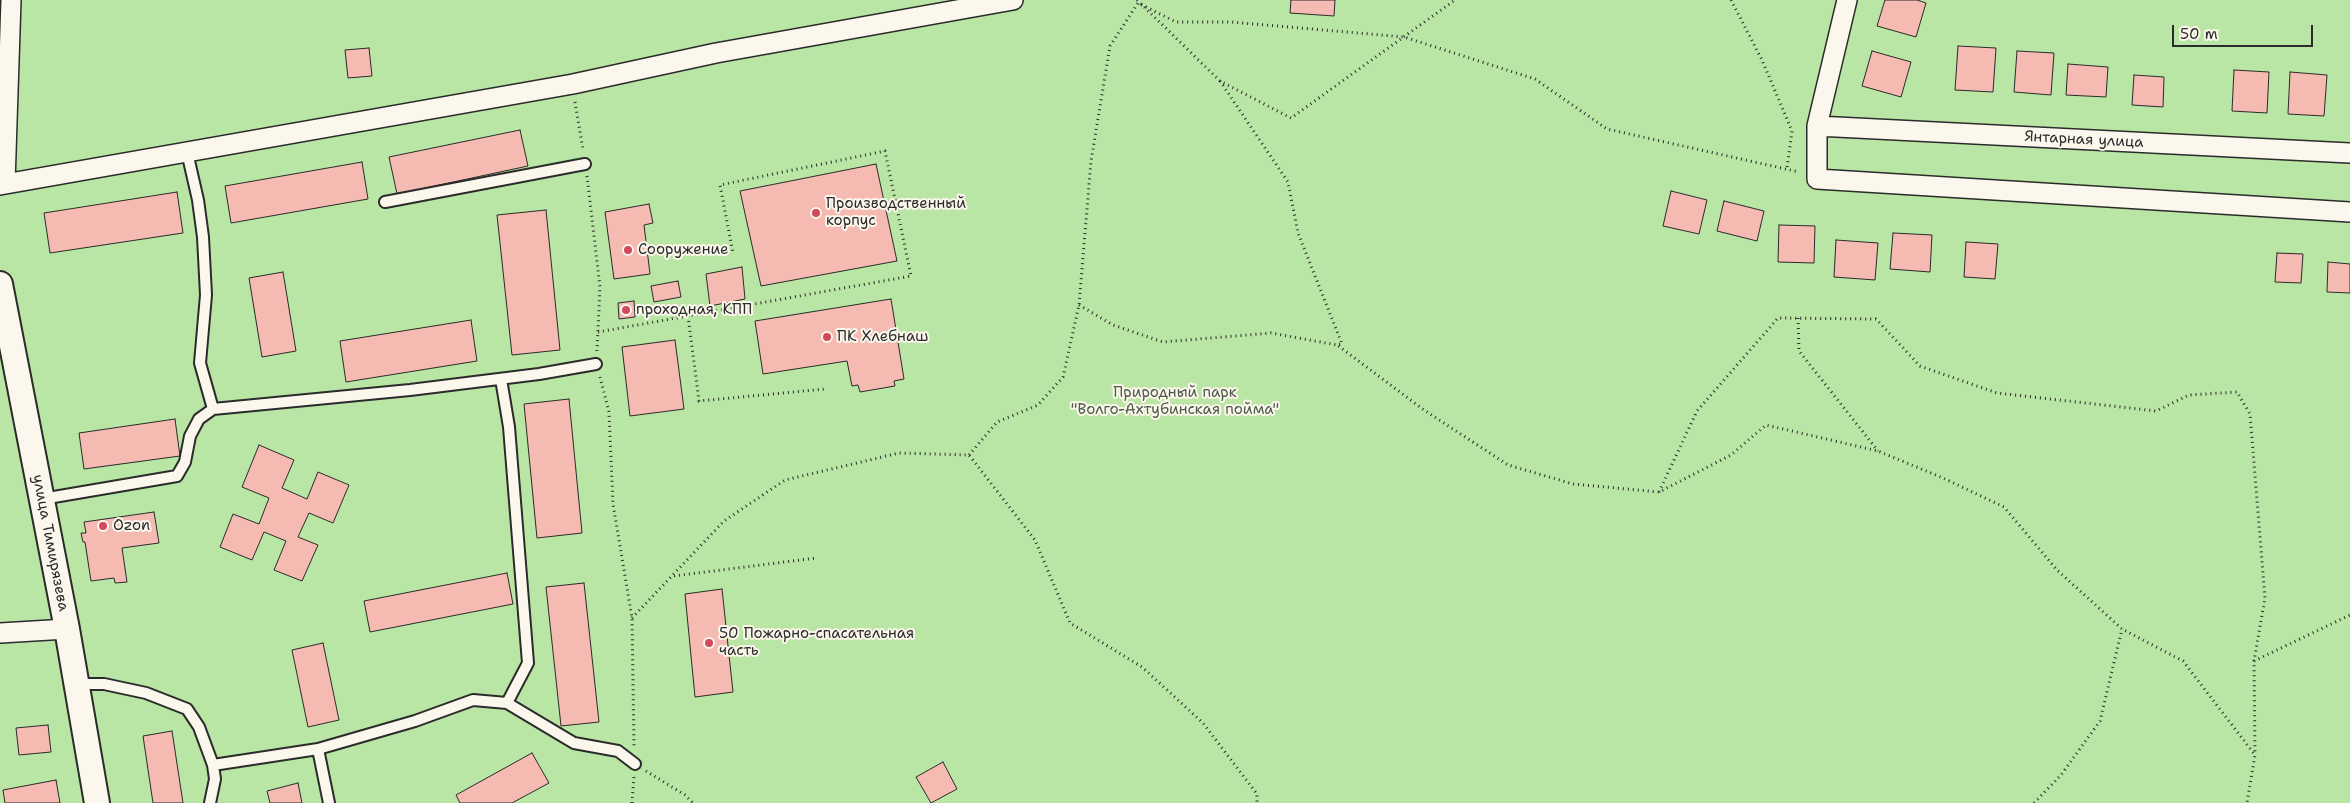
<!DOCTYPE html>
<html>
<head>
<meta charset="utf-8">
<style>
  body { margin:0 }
  #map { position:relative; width:2350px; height:803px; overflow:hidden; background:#fbf7ec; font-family:"Shantell Sans",sans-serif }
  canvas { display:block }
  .scale { position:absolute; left:2172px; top:25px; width:141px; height:22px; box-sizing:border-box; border:2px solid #2b2b2b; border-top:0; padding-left:6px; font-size:15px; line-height:18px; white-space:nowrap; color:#2b2b2b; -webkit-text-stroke:4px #fbf7ec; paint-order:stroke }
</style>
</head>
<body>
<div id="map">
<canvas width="2350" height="803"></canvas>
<div class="scale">50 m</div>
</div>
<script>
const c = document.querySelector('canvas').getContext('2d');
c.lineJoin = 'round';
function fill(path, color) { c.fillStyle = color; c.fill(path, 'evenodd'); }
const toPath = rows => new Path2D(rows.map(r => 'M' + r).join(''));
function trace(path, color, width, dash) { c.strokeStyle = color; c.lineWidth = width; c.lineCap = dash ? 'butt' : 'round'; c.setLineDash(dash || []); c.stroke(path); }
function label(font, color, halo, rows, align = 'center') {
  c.font = font + ' "Shantell Sans",sans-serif'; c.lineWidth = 4; c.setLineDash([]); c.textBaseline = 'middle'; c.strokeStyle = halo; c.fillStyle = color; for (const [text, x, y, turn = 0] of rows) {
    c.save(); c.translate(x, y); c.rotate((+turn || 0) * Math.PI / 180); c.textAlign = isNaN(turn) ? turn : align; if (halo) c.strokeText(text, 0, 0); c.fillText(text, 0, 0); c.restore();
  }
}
const green = toPath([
  [0,0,2350,0,2350,803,0,803]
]);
const building = toPath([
  [1291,0,1335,0,1334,16,1290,13,1291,0],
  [1885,0,1917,0,1926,3,1916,37,1877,26,1885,0],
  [1958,46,1996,48,1993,92,1955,90,1958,46],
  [369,48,372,76,348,78,345,50,369,48],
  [1872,51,1911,62,1901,97,1862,86,1872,51],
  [2017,51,2054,53,2051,95,2014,92,2017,51],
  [2068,64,2108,67,2106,97,2066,95,2068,64],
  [2234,70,2269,72,2267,113,2232,111,2234,70],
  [2290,72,2327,75,2324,116,2288,114,2290,72],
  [2134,75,2164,77,2163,107,2132,105,2134,75],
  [520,130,528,166,397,194,389,157,520,130],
  [362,162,368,199,231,223,225,186,362,162],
  [876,164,897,261,761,286,740,191,876,164],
  [1671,191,1707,200,1699,234,1663,226,1671,191],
  [177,192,183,233,50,253,44,213,177,192],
  [1724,201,1764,211,1757,241,1717,231,1724,201],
  [649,204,653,223,644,225,650,274,614,279,605,212,649,204],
  [546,210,560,350,512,355,497,215,546,210],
  [1779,225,1815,226,1814,263,1778,262,1779,225],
  [1893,233,1932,235,1930,272,1890,269,1893,233],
  [1836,240,1878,243,1875,280,1834,277,1836,240],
  [1966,242,1998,244,1995,279,1964,277,1966,242],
  [2277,253,2303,254,2301,283,2275,282,2277,253],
  [2328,262,2350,264,2350,293,2327,292,2328,262],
  [742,267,745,299,710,306,706,274,742,267],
  [283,272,296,351,262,357,249,278,283,272],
  [678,281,681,297,654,302,651,286,678,281],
  [891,299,904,379,894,381,895,386,860,392,858,385,852,386,847,361,763,374,755,321,891,299],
  [634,301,635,317,619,319,618,303,634,301],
  [471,320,477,361,346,382,340,341,471,320],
  [675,340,684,409,630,416,622,347,675,340],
  [569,399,582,533,537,538,524,404,569,399],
  [175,419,180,456,84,469,79,433,175,419],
  [259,445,294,460,282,488,307,499,318,472,349,485,333,523,309,513,298,537,318,545,302,581,274,570,286,541,264,532,252,560,220,547,233,514,259,524,269,498,242,487,259,445],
  [154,512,159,543,122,548,127,582,115,583,114,578,91,581,85,542,83,542,81,533,86,533,84,522,154,512],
  [507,573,513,604,370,632,364,601,507,573],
  [584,583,599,722,561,726,546,587,584,583],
  [722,589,733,692,695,697,685,594,722,589],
  [323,643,339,720,308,727,292,650,323,643],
  [48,725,51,752,19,755,16,728,48,725],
  [172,731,183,803,153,803,143,736,172,731],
  [532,753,549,783,512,803,460,803,456,795,532,753],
  [943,762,957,789,931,803,916,777,943,762],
  [56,780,60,803,5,803,3,790,56,780],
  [298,783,302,803,270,803,267,791,298,783]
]);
const path = toPath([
  [1137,0,1220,81,1291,118,1455,0],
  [1731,0,1762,60,1792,131,1787,168],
  [1220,81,1288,182,1298,233,1342,344,1337,345,1421,408,1508,465,1573,484,1659,492,1731,455,1766,425,1878,451,1943,478,2004,507,2057,570,2122,629,2183,661,2255,755,2247,803],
  [575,102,583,150],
  [587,176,600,287,597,351],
  [1079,305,1113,325,1163,342,1271,333,1337,345],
  [688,316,699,401,825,389],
  [1798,318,1799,351,1878,451],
  [598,332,911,276,885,151,720,185,733,253],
  [600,377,609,412,613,504,632,618,634,746],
  [969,455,997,422,1038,405,1063,377,1079,305,1091,161,1110,46,1138,3,1176,22,1231,22,1404,37,1535,79,1607,129,1799,172],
  [1659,492,1697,411,1778,318,1876,319,1920,366,1997,393,2156,411,2189,395,2237,392,2250,414,2265,598,2254,661,2255,754],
  [674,576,816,558],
  [632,618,724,521,785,480,899,453,969,455,1035,540,1070,623,1142,667,1203,723,1257,794,1257,803],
  [2254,661,2350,615],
  [646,771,685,795,693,803],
  [632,803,634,776],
  [2034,803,2061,775,2100,721,2122,629]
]);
const service = toPath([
  [187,152,198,200,203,237,206,295,200,363,213,409],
  [385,202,585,164],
  [501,379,509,427,528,663,507,703],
  [42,499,177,476,185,462,190,436,199,419,213,409,410,390,539,374,596,364],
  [77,684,104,684,146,693,187,709,199,727,213,765],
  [318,749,329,803],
  [210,803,215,779,213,765,318,749,415,721,473,700,507,703,574,743,618,751,635,764]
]);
const minor = toPath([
  [1847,0,1817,126,1817,179,2350,212],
  [1817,126,2350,153],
  [5,183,11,0],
  [0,185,573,84,716,53,1013,0],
  [0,633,67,629]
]);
const tertiary = toPath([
  [0,284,67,629,97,803]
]);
const markers = [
  [816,213,5,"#d1495b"],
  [628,250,5,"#d1495b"],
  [626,310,5,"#d1495b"],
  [827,337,5,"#d1495b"],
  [103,526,5,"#d1495b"],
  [709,643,5,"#d1495b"]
];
const streetNames = [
  ["Янтарная улица",2084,140,3],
  ["улица Тимирязева",50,543,79]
];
const poiNames = [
  ["Производственный",826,204],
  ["корпус",826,221],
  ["Сооружение",638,250],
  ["проходная, КПП",636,310],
  ["ПК Хлебнаш",837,337],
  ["Ozon",113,526],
  ["50 Пожарно-спасательная",719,634],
  ["часть",719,651]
];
const parkNames = [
  ["Природный парк",1175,393],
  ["\"Волго-Ахтубинская пойма\"",1175,410]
];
fill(green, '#b9e6a4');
fill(building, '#f5bab1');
trace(building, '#2b2b2b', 1);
trace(service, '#2b2b2b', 14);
trace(minor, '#2b2b2b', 22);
trace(tertiary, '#2b2b2b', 28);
trace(path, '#2b2b2b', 3, [1, 4]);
trace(service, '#fbf7ec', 10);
trace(minor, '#fbf7ec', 19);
trace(tertiary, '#fbf7ec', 24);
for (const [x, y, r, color] of markers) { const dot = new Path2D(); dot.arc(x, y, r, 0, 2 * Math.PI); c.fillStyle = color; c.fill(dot); trace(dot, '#fbf7ec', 2); }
label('15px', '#2b2b2b', '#fbf7ec', streetNames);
label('15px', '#2b2b2b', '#fbf7ec', poiNames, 'left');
label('15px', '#4e5a49', '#fbf7ec', parkNames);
</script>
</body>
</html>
